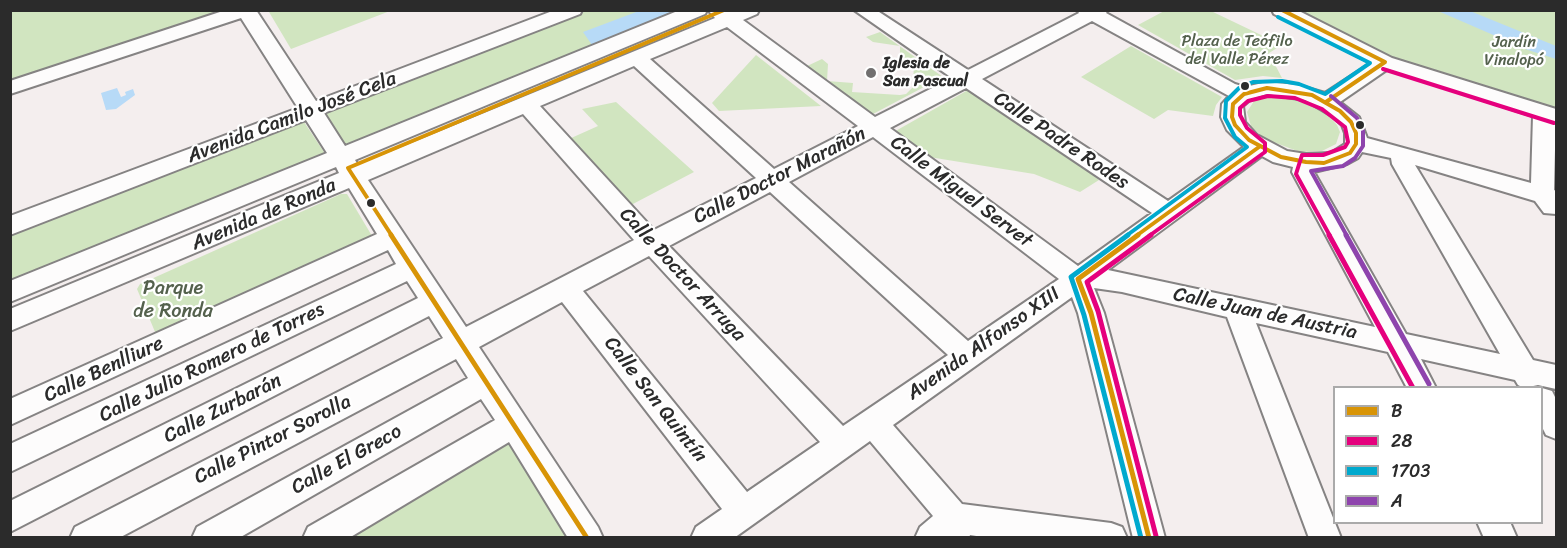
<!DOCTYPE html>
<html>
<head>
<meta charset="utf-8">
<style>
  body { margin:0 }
  #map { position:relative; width:1567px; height:548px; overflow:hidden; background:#f4eeee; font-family:Sriracha,sans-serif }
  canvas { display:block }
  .frame { position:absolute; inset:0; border:12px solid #2b2b2b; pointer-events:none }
  .legend { position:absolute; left:1333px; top:386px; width:210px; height:138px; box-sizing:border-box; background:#fff; border:2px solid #aaa; margin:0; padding:8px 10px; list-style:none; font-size:18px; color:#2b2b2b }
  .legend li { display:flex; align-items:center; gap:12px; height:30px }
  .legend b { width:30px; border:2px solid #aaa }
</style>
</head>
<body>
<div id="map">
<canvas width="1567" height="548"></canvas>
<div class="frame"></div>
<ul class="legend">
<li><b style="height:8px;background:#d89406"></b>B</li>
<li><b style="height:8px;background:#e5007d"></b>28</li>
<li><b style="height:8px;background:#00a9ce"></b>1703</li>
<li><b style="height:8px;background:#8e44ad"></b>A</li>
</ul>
</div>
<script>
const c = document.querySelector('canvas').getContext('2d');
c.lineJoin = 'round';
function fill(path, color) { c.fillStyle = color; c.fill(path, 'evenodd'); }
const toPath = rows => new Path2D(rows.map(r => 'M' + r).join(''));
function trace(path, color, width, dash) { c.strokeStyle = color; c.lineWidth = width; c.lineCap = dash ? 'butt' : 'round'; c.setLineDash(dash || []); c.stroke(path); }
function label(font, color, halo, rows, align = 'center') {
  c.font = font + ' Sriracha,sans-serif'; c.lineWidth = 4.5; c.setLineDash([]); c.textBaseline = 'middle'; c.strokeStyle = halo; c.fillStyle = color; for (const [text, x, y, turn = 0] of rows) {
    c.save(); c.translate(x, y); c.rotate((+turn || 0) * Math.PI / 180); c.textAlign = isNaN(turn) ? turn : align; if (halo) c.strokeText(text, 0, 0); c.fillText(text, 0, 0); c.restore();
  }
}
const green = toPath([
  [11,10,246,11,11,88],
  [274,10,390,10,390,11,291,49,269,12],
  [1166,10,1211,11,1282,45,1269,53,1282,78,1263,76,1235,80,1138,25],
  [586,11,689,11,345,147,323,114,324,111],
  [1293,11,1556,11,1556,109,1402,61],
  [880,32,943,77,873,114,866,114,805,67,822,59,828,64,827,81,853,83,852,92,900,95,906,94,913,87,914,62,900,60,900,46,873,42,866,37],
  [1131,46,1222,97,1216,105,1213,116,1168,110,1154,119,1081,77],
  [756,55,821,106,719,111,712,103],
  [968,90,1092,174,1099,180,1080,192,1034,174,923,156,892,133],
  [1271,96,1304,101,1324,111,1337,125,1340,132,1336,144,1322,151,1300,152,1265,139,1251,126,1247,112,1254,101],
  [616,102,694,172,631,205,569,139,598,126,582,109],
  [299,122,304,122,326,155,11,286,11,232],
  [341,194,347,194,375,241,158,339,137,289,140,284],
  [496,444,513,445,573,538,336,538]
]);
const water = toPath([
  [674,10,676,12,592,45,583,32,639,11],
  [1438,11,1470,11,1556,46,1556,59,1528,50],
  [117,88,121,97,126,95,125,92,133,89,135,95,116,109,106,110,101,93]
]);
const minor = toPath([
  [226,10,256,10,316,101,555,10,582,10,580,14,324,113,345,146,680,10,707,10,705,14,355,160,358,165,715,18,708,10,759,10,757,14,743,20,875,117,952,78,854,10,876,10,968,70,1079,13,1077,10,1108,10,1106,13,1235,84,1245,87,1267,82,1297,85,1325,93,1371,63,1274,14,1272,10,1297,10,1392,58,1556,109,1554,190,1556,191,1556,214,1544,213,1535,201,1415,165,1533,360,1556,365,1556,389,1538,385,1524,388,1518,385,1515,380,1421,359,1436,388,1407,388,1388,352,1256,323,1341,538,1309,538,1227,317,1122,292,1094,288,1104,313,1165,538,1133,538,1078,313,1072,297,893,425,962,504,1111,523,1122,527,1127,538,989,538,970,535,969,538,915,538,920,527,933,516,870,441,734,538,691,538,696,527,722,509,562,302,479,347,598,527,603,538,568,538,509,442,349,538,303,538,308,527,495,420,481,399,239,538,192,538,197,527,468,378,456,359,119,538,70,538,75,527,443,338,429,316,10,532,10,501,418,298,407,281,10,472,10,444,396,264,388,250,10,425,10,399,377,234,349,188,10,331,10,309,339,173,336,167,10,302,10,281,327,153,306,120,10,235,10,216,298,108,241,18,10,94,10,81,226,10],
  [1092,21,1229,96,1222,104,1221,117,1227,130,1244,147,1168,201,982,79,1092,21],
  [727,27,858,126,774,169,650,59,727,27],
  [634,66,756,178,654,230,540,106,634,66],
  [1388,69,1533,116,1531,183,1367,138,1359,117,1340,102,1388,69],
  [966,88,1152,213,1078,266,890,128,966,88],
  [1267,94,1305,100,1332,116,1342,125,1345,133,1345,144,1331,153,1306,154,1287,151,1257,135,1245,122,1243,106,1251,99,1267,94],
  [523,114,634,240,466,327,368,180,523,114],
  [873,137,1059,279,968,341,789,182,873,137],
  [1362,152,1391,158,1392,164,1500,354,1406,334,1314,172,1347,164,1358,158,1362,152],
  [1262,156,1273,162,1293,167,1292,172,1375,327,1108,270,1262,156],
  [770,192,948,355,843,426,669,246,770,192],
  [649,256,820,442,747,492,583,291,649,256],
  [1542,388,1552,391,1556,399,1556,439,1546,435,1542,427,1542,388],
  [1477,522,1510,522,1517,538,1484,538,1477,522]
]);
const bus1Far1 = toPath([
  [1282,10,1385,62,1326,102],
  [1267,88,1312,95,1340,111,1351,122,1356,133,1356,144,1350,153,1324,163,1306,162,1281,157,1249,140,1235,125,1232,117,1233,104,1244,94,1267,88],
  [392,236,348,168,724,10],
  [1136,236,1259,147]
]);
const bus1 = toPath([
  [391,235,587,538],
  [1138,235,1078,279,1091,313,1149,538]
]);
const bus2Far1 = toPath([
  [1383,69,1554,123],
  [1149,236,1265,152,1265,143,1247,128,1240,115,1240,108,1248,101,1268,96,1295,98,1322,109,1345,127,1348,142,1345,147,1323,155,1302,155,1296,174,1330,236]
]);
const bus2 = toPath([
  [1151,235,1087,282,1098,311,1156,536],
  [1329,235,1413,388]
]);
const bus3Far1 = toPath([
  [1126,236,1247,147,1235,137,1225,118,1226,101,1239,88,1253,82,1282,81,1299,84,1325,94,1370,63,1278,17]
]);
const bus3 = toPath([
  [1128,235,1071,277,1084,315,1141,538]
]);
const bus4Far1 = toPath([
  [1331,96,1357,118,1363,131,1363,146,1355,158,1343,166,1311,171,1347,236]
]);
const bus4 = toPath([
  [1346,235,1429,384]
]);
const markers = [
  [871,73,6,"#716f6f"],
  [1245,86,5,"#2b2b2b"],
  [1360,125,5,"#2b2b2b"],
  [371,203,5,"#2b2b2b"]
];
const farParknames = [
  ["Plaza de Teófilo",1237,42],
  ["del Valle Pérez",1237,60],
  ["Jardín",1514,43],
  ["Vinalopó",1514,61]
];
const farPoinames = [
  ["Iglesia de",883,64],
  ["San Pascual",883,82]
];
const streetNames = [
  ["Avenida Camilo José Cela",292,118,-21],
  ["Calle Padre Rodes",1061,141,34],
  ["Calle Doctor Marañón",780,176,-27],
  ["Calle Miguel Servet",961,192,37],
  ["Avenida de Ronda",264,215,-23],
  ["Calle Doctor Arruga",682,275,47],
  ["Calle Juan de Austria",1265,314,12],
  ["Avenida Alfonso XIII",984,344,-35],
  ["Calle Julio Romero de Torres",212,363,-26],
  ["Calle Benlliure",104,370,-25],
  ["Calle San Quintín",655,400,52],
  ["Calle Zurbarán",223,409,-27],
  ["Calle Pintor Sorolla",273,440,-27],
  ["Calle El Greco",347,460,-29]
];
const parkNames = [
  ["Parque",173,289],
  ["de Ronda",173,312]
];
fill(green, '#d1e5c0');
fill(water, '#b7daf7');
trace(minor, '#858383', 4);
fill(minor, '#fdfcfc');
trace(bus1Far1, '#d89406', 4);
trace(bus1, '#d89406', 5);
trace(bus2Far1, '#e5007d', 4);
trace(bus2, '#e5007d', 5);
trace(bus3Far1, '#00a9ce', 4);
trace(bus3, '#00a9ce', 5);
trace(bus4Far1, '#8e44ad', 4);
trace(bus4, '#8e44ad', 5);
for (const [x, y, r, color] of markers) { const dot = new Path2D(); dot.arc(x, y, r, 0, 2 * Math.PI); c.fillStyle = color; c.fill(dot); trace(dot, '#fff', 2); }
label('16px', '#54614d', '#fff', farParknames);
label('bold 16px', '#2b2b2b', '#fff', farPoinames, 'left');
label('20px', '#2b2b2b', '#fff', streetNames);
label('20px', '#54614d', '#fff', parkNames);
</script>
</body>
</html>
